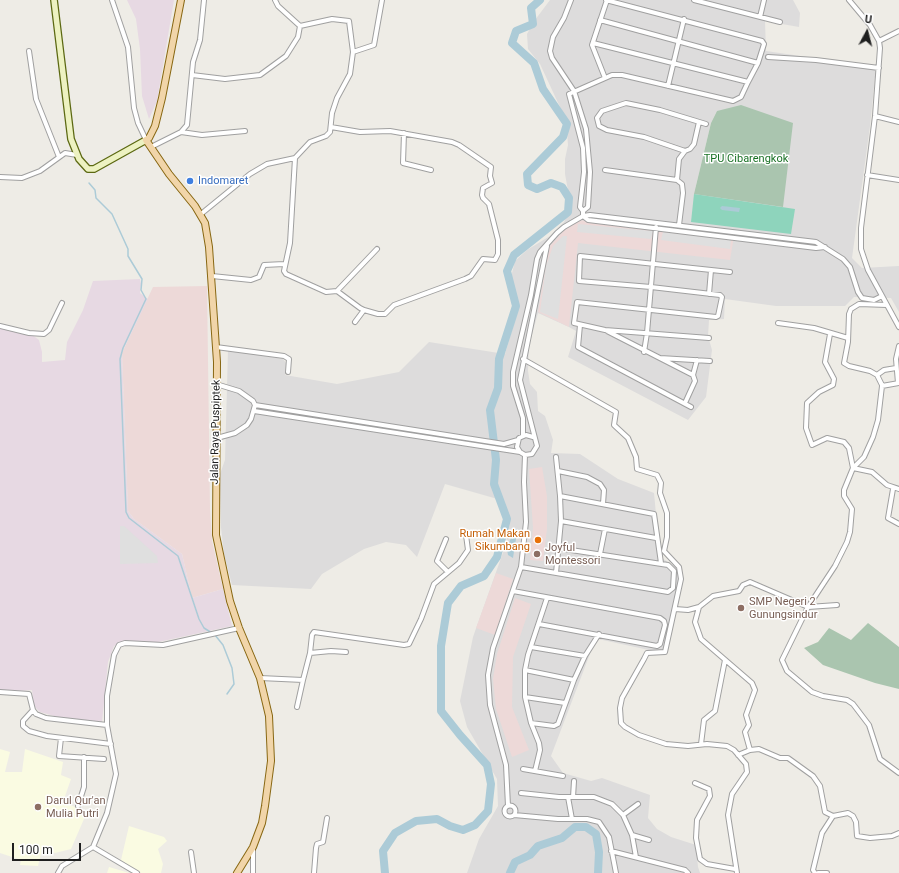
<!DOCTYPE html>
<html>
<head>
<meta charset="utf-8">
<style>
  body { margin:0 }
  #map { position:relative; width:899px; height:873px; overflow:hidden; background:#eeece6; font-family:Roboto,sans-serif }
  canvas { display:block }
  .north { position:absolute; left:847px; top:12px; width:40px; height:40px; -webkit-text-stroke:3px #fff; paint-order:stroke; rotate:7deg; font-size:11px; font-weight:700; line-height:16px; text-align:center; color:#1f1f1f }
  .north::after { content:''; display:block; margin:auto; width:14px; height:18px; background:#1f1f1f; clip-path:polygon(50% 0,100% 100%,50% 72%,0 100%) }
  .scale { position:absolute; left:12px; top:843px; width:69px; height:18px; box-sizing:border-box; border:2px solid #1f1f1f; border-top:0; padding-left:5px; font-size:12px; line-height:14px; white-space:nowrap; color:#1f1f1f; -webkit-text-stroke:3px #fff; paint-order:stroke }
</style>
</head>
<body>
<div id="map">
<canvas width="899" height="873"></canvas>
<div class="north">U</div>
<div class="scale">100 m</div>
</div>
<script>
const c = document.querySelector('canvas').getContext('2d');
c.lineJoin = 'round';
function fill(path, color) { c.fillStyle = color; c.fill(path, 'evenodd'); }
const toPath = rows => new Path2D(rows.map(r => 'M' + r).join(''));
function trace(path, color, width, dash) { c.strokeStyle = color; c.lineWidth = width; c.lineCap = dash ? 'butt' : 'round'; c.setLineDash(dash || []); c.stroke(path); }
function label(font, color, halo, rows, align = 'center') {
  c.font = font + ' Roboto,sans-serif'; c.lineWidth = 3; c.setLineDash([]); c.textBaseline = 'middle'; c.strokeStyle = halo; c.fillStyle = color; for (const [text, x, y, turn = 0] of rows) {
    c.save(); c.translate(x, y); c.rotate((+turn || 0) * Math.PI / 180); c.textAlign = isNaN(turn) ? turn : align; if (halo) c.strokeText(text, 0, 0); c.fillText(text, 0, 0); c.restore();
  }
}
const residential = toPath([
  [550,0,793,0,800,13,799,27,765,21,766,51,876,67,870,126,852,258,862,268,899,266,899,312,891,298,854,297,845,306,776,306,725,299,724,319,709,320,708,336,712,350,706,397,688,420,568,357,576,331,569,327,538,313,529,346,528,371,530,384,537,392,538,411,545,416,553,440,551,453,580,454,618,479,654,493,660,557,681,570,663,653,598,639,593,646,551,756,563,773,591,781,602,778,650,795,648,818,657,829,671,837,696,845,698,867,700,873,467,873,479,839,498,806,497,779,467,727,460,701,473,637,506,544,509,518,501,500,445,484,417,557,406,545,386,542,364,549,322,574,311,589,232,585,224,554,221,527,220,474,225,460,228,350,283,359,286,363,285,375,337,384,399,372,429,342,505,354,519,306,512,284,512,273,515,261,527,250,550,236,564,222,571,207,565,174,565,159,568,145,566,120,540,64,528,49,527,34,535,20],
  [717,111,694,194,711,123]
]);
const commercial = toPath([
  [579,220,734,236,730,260,578,243,569,327,538,312,549,247,566,228],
  [207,286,210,509,212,541,223,589,192,598,182,554,134,519,128,511,122,353,153,287],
  [542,467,547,496,547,529,543,561,530,560,533,528,529,469],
  [496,573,513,579,495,635,476,628],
  [515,598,531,604,513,657,512,707,529,750,512,757,496,709,493,679,497,654]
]);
const industrial = toPath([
  [127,0,174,0,157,101,149,119,142,96,140,49,136,19],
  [140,279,141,284,140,293,148,299,122,353,128,511,134,519,182,554,192,598,223,589,232,626,154,643,122,642,114,646,108,662,102,722,58,717,40,712,34,706,32,690,8,692,0,691,0,327,31,334,39,340,42,352,42,362,65,360,67,342,83,310,93,281]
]);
const education = toPath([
  [0,749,10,752,5,772,22,772,25,749,63,762,61,775,71,779,63,802,87,812,71,849,55,853,42,849,38,866,20,865,21,860,0,853],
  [129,826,164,837,167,841,158,849,163,864,161,873,141,873,121,860],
  [109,867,126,872,129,873,107,873]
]);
const cemetery = toPath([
  [741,105,793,123,783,207,694,194,711,123,717,111],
  [868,623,899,647,899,689,875,683,823,665,804,648,818,642,829,628,851,640]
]);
const pitch = toPath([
  [694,194,795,209,791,234,691,222]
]);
const parking = toPath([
  [578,224,653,231,651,239,577,232],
  [663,232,731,240,730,249,661,240],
  [563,236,567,236,558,319,540,312,546,266,553,246],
  [120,526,124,526,157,556,158,563,120,564]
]);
const water = toPath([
  [722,206,740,208,739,212,722,210,720,208],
  [514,529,517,529,517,532,513,558,508,555,507,549]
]);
const stream = toPath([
  [89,183,95,190,96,198,112,214,128,249,128,256,142,279,141,290,146,299,123,348,120,359,126,512,129,518,178,556,199,619,204,628,212,633],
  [215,635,223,645,232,668,234,684,227,694]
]);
const river = toPath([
  [385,873,383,851,395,833,416,821,437,819,450,826,463,830,475,825,488,811,491,784,487,765,460,735,441,711,441,646,448,603,461,586,484,576,497,557,507,519,494,484,496,460,490,410,498,388,499,359,516,306,507,271,514,255,568,212,569,198,562,187,551,183,537,189,528,185,527,174,563,137,567,124,543,89,534,63,512,43,516,31,533,24,531,8,540,0],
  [510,873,515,862,530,855,538,846,562,838,575,827,586,827,596,834,599,852,598,873]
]);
const street = toPath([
  [112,0,128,47,134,108,138,123,146,140],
  [571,0,564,18,553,37,550,51,552,58,574,91,586,129,590,172,588,207,583,211],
  [606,0,762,41,764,44,758,63,748,82],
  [694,0,780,22],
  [849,0,870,25,879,41,880,48,875,116,861,228,861,249,868,270,899,327],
  [760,17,764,0],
  [600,20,758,63],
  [879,41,899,31],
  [29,51,36,99,59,157],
  [353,52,374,45,382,0],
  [768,57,816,60,879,68],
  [192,75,225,79,260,75,286,56,298,37,300,26],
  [605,78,592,45,607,0],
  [668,86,684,19],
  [875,116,899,122],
  [699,122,694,144,690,149,685,151,644,137,607,130,599,126,597,118,602,111,626,103,660,110,706,124],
  [331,127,360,132,390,131,452,142,459,145,491,167,490,176,492,183,483,188,482,195,483,198,489,204,498,240,498,254,495,260,483,259,471,276,465,279,394,305,385,314,378,314,364,310],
  [181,132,202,135,245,131],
  [404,133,403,163,431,170],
  [151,147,181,132,187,125,193,62,200,40,204,0],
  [295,158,290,243,284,271,286,274,326,292,337,291,360,308,364,310,355,322],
  [605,170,677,180,679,159,685,151],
  [867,175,899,180],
  [0,177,22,178,40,171,65,153,77,155],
  [677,180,682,184,683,193,679,225],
  [201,214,250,174,267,164,295,158,310,142,326,136,330,132,332,113,337,98,350,74,353,52,349,21,332,19,300,26,278,6,275,0],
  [583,216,583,211,580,207,584,172,583,148,569,94,612,75,622,75,733,101,741,97,748,82,593,43],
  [583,216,588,220,816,248,825,247],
  [212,276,251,280,259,277,264,265,284,264],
  [337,291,377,249],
  [709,294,711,270],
  [778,323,814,328,848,338],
  [580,325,578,347,691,407],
  [0,326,29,333,44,334,49,330,62,303],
  [607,331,693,375,695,381,685,403],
  [830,334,825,362,834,379,833,385,819,392,807,403,806,428,812,445,827,438,844,442,849,448,853,468,872,472,887,485,899,489],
  [709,338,605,330,574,323,577,302,716,317,718,316,722,297,720,295,651,287,579,281,580,256,730,272],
  [216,347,284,356,289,359,288,372],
  [644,352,647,333,656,227],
  [660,358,710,361],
  [523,359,616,412,614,425,628,438,636,457,637,469,657,475,661,483,660,493,667,513,667,537,664,551,679,567,681,579,665,652,647,653,644,659,622,698,620,708,621,723,625,727,639,735,666,744,688,746,707,744,727,746,734,750,746,764,747,772,732,794,728,815,737,873],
  [693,375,697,360],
  [877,375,884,370,896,368],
  [898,383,896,359,899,346],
  [899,383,882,386,878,420,873,437,864,457,853,468,844,490,844,496,852,509,850,532,847,542,835,566,808,607,782,660,787,671,812,692,823,696,847,700,853,704,869,725,880,759,899,773],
  [216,384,239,391,253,401,255,405,251,419,247,425,235,433,217,438],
  [882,385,877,375,870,371,849,366,844,363,848,342,849,314,851,309,859,304,887,305],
  [255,405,504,444,518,440],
  [254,411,520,452],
  [523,435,523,418,513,386,513,372,531,295,537,259,540,252,557,233,564,227,583,216,590,215,816,242,843,259,850,267,858,292,862,298,874,300,882,296],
  [533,437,526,435,519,438,517,447,520,452,525,455,532,454,537,446,520,380,547,246],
  [556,457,560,496,561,521,556,573],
  [558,471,587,477,600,484,604,490,603,504],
  [893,489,888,518,899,524],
  [560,496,654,514,661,563],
  [561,521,656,538],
  [446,539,437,561,447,571],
  [600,554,605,529],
  [521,567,668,592,673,588,674,571,668,565,558,548],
  [513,591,660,618,664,621,665,625,660,644,657,646,539,624],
  [699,607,695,622,701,639,752,683,755,690,746,715,749,725,745,732,750,750],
  [675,609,688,610,699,607,713,596,739,591,743,585,750,582,808,607,837,605],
  [531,647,585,656],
  [310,653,331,651,346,652],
  [525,670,574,680],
  [260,678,303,680,310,653,312,635,314,632,404,645,409,644,421,619,434,584,459,563,468,550,466,535],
  [0,692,29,694,33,710],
  [525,697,565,703],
  [297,707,303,680],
  [33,710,23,721,23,726,29,731,47,736,111,744],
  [33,710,36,714,46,718,107,725],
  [531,723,554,726,558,724,574,680,585,656,599,634],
  [61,738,59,756,104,759],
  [701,744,704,720,715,711,725,660],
  [738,755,750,750,759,749,780,758,788,758,813,776,820,786,825,812,833,816,848,813,853,816,856,822,857,836,870,838,892,836,899,833],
  [523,769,563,776],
  [535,771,540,750,539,743,531,723,525,697,525,670,528,655,547,598],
  [695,783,709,789,710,796,697,820,696,838,700,859,707,864,735,869],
  [521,793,559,797,594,797,612,804,623,815,632,835,636,857],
  [568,797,572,819],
  [573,797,574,781],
  '504.5 811a5.5 5.5 0 1 1 11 0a5.5 5.5 0 1 1-11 0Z',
  [78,806,84,787,84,757],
  [508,806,506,765,490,705,488,675,493,648,521,567,526,522,524,482,525,455],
  [514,815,558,819,587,819,599,822,609,837,616,873],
  [623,815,638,804],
  [632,835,649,840],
  [93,847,137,873],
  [611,851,685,870,688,873],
  [191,852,194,873],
  [58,873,62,866,93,847,107,813,116,774,107,725,107,696,114,655,119,645,125,643,163,645,239,628],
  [253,873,253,847],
  [314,873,316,848,317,844,323,842,327,818],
  [815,873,813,870,822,833,833,816],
  [818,873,827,873]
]);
const secondary = toPath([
  [54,0,71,139,79,159,88,169,94,169,146,140]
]);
const primary = toPath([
  [181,0,162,98,155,126,149,138,146,140,169,174,195,206,205,223,209,247,217,362,216,535,230,601,239,628,260,678,269,716,271,761,265,806,262,823,253,847,237,873]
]);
const markers = [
  [190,181,4,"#3f7fe0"],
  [538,540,4,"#e8710a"],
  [537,554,4,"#8d6e63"],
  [741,608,4,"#8d6e63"],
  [38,807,4,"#8d6e63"]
];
const parkNames = [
  ["TPU Cibarengkok",746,159]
];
const shopNames = [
  ["Indomaret",198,181]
];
const streetNames = [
  ["Jalan Raya Puspiptek",216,432,-89]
];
const foodNames = [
  ["Rumah Makan",530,534],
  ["Sikumbang",530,547]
];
const educationNames = [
  ["Joyful",545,548],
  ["Montessori",545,561],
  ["SMP Negeri 2",749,602],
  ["Gunungsindur",749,615],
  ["Darul Qur'an",46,801],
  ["Mulia Putri",46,814]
];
fill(residential, '#dddcdc');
fill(commercial, '#edd9d8');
fill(industrial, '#e7d9e3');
fill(education, '#fafbe2');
fill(cemetery, '#aac5af');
fill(pitch, '#8ed4bc');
fill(parking, '#dfdfdf');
fill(water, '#accbd7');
trace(stream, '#accbd7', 1.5);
trace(river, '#accbd7', 8);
trace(street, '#a0a0a0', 6);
trace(secondary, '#5c6912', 8);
trace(primary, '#886712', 8);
trace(street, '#fff', 4);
trace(secondary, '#edf2c1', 5.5);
trace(primary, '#f1d5a9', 6);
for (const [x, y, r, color] of markers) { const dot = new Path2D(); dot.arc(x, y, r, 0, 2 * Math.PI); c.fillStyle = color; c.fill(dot); trace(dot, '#fff', 1.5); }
label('11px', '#197125', '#fff', parkNames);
label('11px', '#366cbe', '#fff', shopNames, 'left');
label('11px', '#1f1f1f', '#fff', streetNames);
label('11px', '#c56008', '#fff', foodNames, 'right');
label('11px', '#785e54', '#fff', educationNames, 'left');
</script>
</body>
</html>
